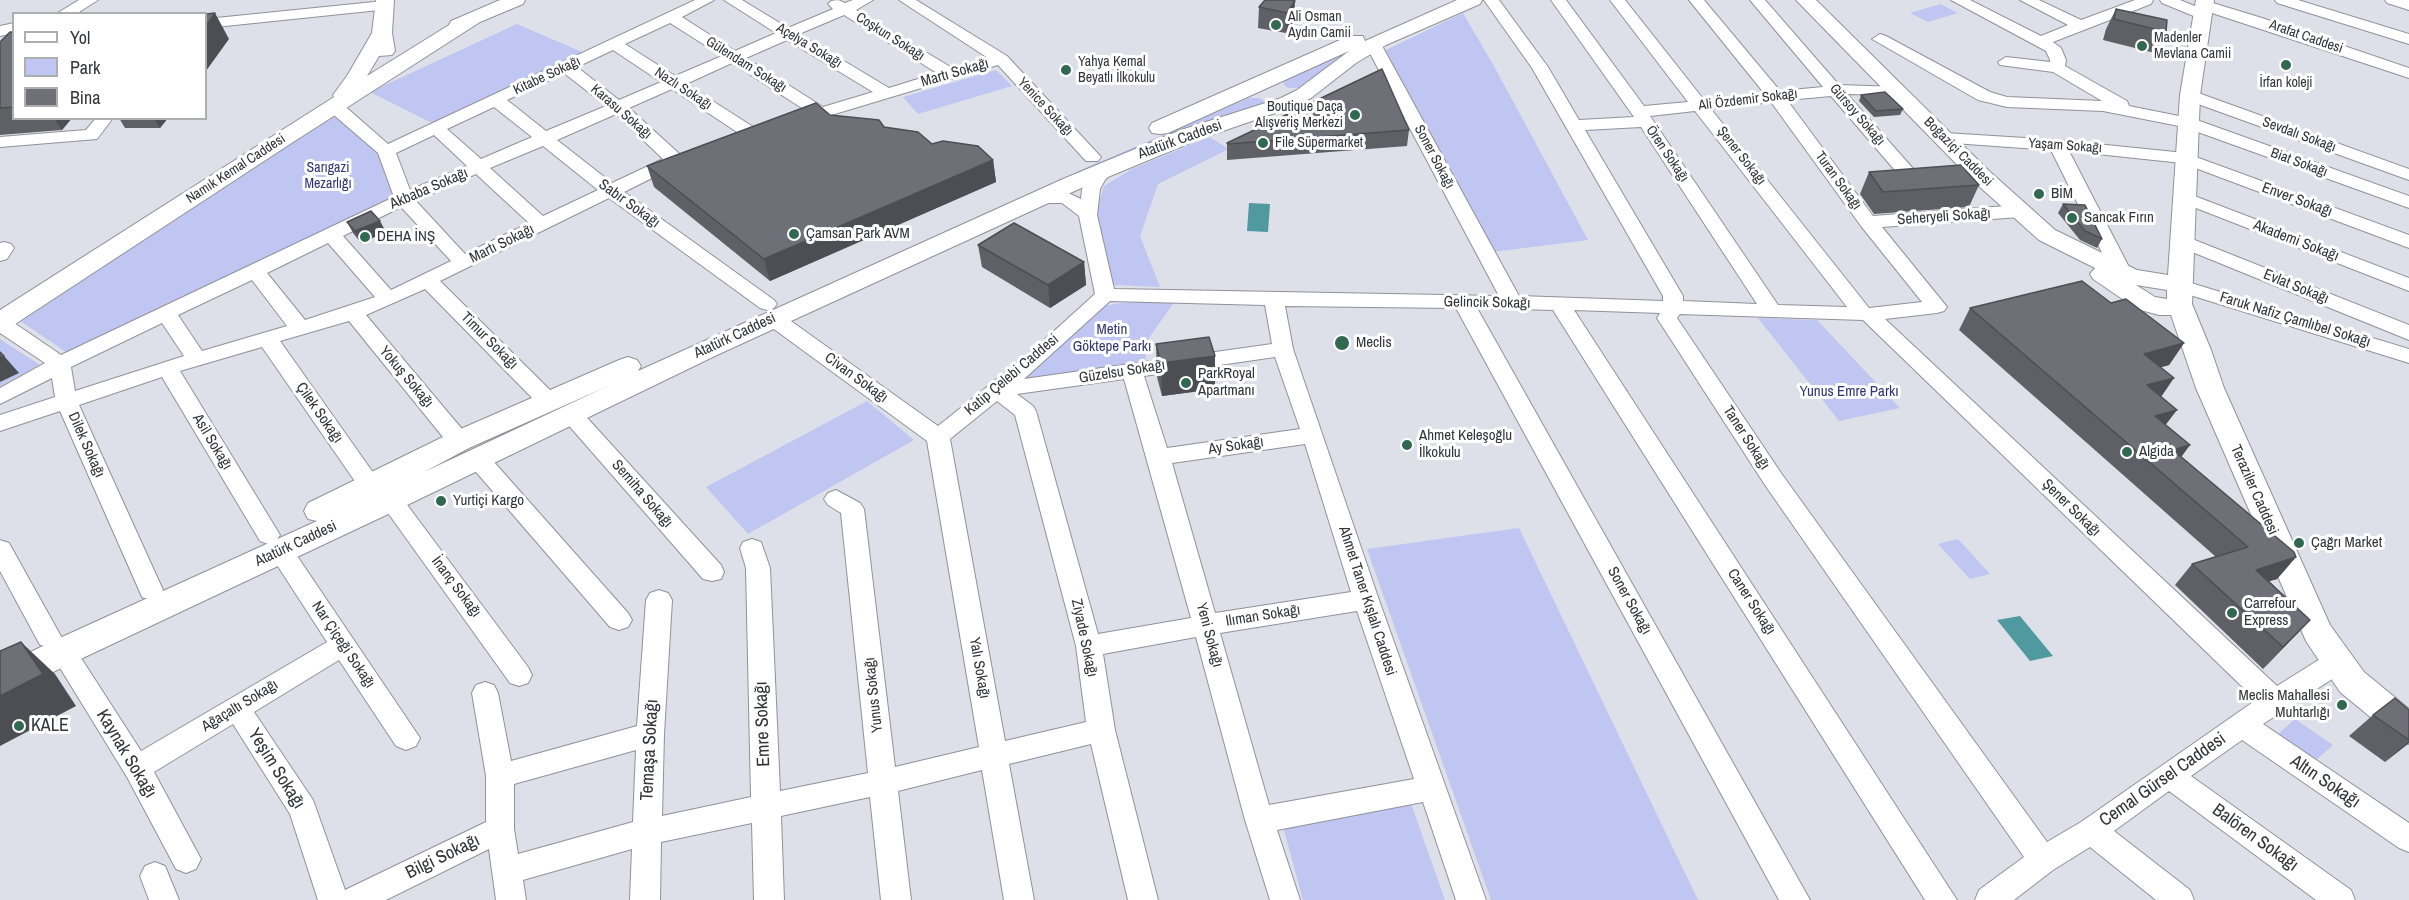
<!DOCTYPE html>
<html>
<head>
<meta charset="utf-8">
<style>
  body { margin:0 }
  #map { position:relative; width:2409px; height:900px; overflow:hidden; background:#dee0e9; font-family:"Archivo Narrow",sans-serif }
  canvas { display:block }
  .legend { position:absolute; left:12px; top:12px; width:195px; height:108px; box-sizing:border-box; background:#fff; border:2px solid #adaeaf; margin:0; padding:8px 10px; list-style:none; font-size:18px; color:#333438 }
  .legend li { display:flex; align-items:center; gap:12px; height:30px }
  .legend b { width:30px; border:2px solid #adaeaf }
</style>
</head>
<body>
<div id="map">
<canvas width="2409" height="900"></canvas>
<ul class="legend">
<li><b style="height:8px;background:#fff"></b>Yol</li>
<li><b style="height:16px;background:#bec6f1"></b>Park</li>
<li><b style="height:16px;background:#6e6f77"></b>Bina</li>
</ul>
</div>
<script>
const c = document.querySelector('canvas').getContext('2d');
c.lineJoin = 'round';
function fill(path, color) { c.fillStyle = color; c.fill(path, 'evenodd'); }
const toPath = rows => new Path2D(rows.map(r => 'M' + r).join(''));
function trace(path, color, width, dash) { c.strokeStyle = color; c.lineWidth = width; c.lineCap = dash ? 'butt' : 'round'; c.setLineDash(dash || []); c.stroke(path); }
function label(font, color, halo, rows, align = 'center') {
  c.font = font + ' "Archivo Narrow",sans-serif'; c.lineWidth = 6; c.setLineDash([]); c.textBaseline = 'middle'; c.strokeStyle = halo; c.fillStyle = color; for (const [text, x, y, turn = 0] of rows) {
    c.save(); c.translate(x, y); c.rotate((+turn || 0) * Math.PI / 180); c.textAlign = isNaN(turn) ? turn : align; if (halo) c.strokeText(text, 0, 0); c.fillText(text, 0, 0); c.restore();
  }
}
const green = toPath([
  [1458,0,1301,88,1288,88,1284,85,1283,80],
  [1940,4,1958,13,1928,22,1910,13],
  [1463,13,1495,68,1588,240,1492,252,1382,52],
  [517,24,582,52,434,124,370,92],
  [996,70,1012,86,918,114,903,97],
  [1249,98,1258,98,1263,100,1264,103,1080,175,1076,172],
  [332,113,379,153,395,199,69,354,19,320],
  [1209,137,1229,149,1158,184,1140,236,1160,287,1113,285,1095,216,1104,186,1132,169],
  [1175,301,1144,345,1147,365,1009,387,1098,307,1120,303],
  [1758,318,1817,320,1900,408,1839,421],
  [0,339,40,365,0,386],
  [867,401,914,440,748,534,706,487],
  [1519,528,1698,900,1491,900,1367,549],
  [1958,539,1990,574,1970,579,1938,544],
  [2295,719,2333,745,2314,762,2276,736],
  [1408,795,1445,900,1303,900,1281,819]
]);
const water = toPath([
  [1249,203,1270,204,1268,232,1247,231],
  [2020,616,2053,656,2030,661,1997,620]
]);
const minor = toPath([
  [79,0,98,0,76,14,56,14,79,0],
  [695,0,714,0,682,17,735,51,776,33,724,0,742,0,788,28,833,9,828,4,831,1,838,0,845,3,853,0,873,0,856,10,952,68,988,58,899,0,916,0,1007,56,1101,157,1098,161,1086,161,998,65,798,125,792,124,790,120,792,116,808,112,732,63,686,84,758,130,761,134,758,138,752,139,746,138,672,89,629,108,685,159,682,163,624,192,774,300,777,304,774,308,767,310,760,308,609,198,440,281,557,397,560,402,557,407,549,409,541,407,425,289,366,315,467,435,470,441,467,447,459,449,451,447,349,321,280,341,379,481,383,487,379,493,371,495,363,493,262,347,180,371,280,535,276,541,268,544,260,541,162,377,79,405,163,590,160,597,151,600,142,597,139,590,60,411,0,431,0,415,55,397,52,378,0,404,0,388,45,363,0,333,0,316,7,318,61,355,394,197,378,153,328,110,326,106,328,102,340,102,388,144,695,0],
  [844,15,937,73,889,88,799,34,844,15],
  [670,23,722,56,675,76,625,44,670,23],
  [787,40,873,92,823,107,746,58,787,40],
  [613,50,661,82,619,100,577,67,613,50],
  [564,73,606,106,546,131,507,100,564,73],
  [494,107,532,137,481,159,447,129,494,107],
  [616,114,663,159,612,183,557,140,616,114],
  [434,135,467,166,410,190,396,153,434,135],
  [543,146,598,190,543,216,490,168,543,146],
  [476,174,529,223,465,254,416,201,476,174],
  [401,207,451,261,391,290,343,236,401,207],
  [328,243,375,297,305,320,267,273,328,243],
  [252,280,287,326,202,351,178,315,252,280],
  [162,323,184,356,75,391,71,367,162,323],
  [1484,0,1499,0,1548,67,1579,120,1634,117,1551,0,1566,0,1644,106,1688,102,1610,0,1625,0,1704,100,1764,93,1689,0,1704,0,1780,91,1823,87,1750,0,1765,0,1839,85,1899,87,1901,90,1899,93,1893,95,1847,94,1916,172,1936,173,1939,177,1936,181,1905,182,1831,96,1787,100,1873,216,2020,205,2027,207,2029,211,2027,215,2020,217,1882,227,1947,307,1944,311,1937,313,1885,319,2277,686,2328,654,2337,651,2346,654,2350,662,2346,670,2263,724,2409,823,2409,852,2399,848,2242,740,2191,776,2351,890,2355,900,2316,900,2169,791,2114,831,2190,890,2194,900,2156,900,2090,847,2053,870,2014,900,1975,900,1979,890,2024,857,1765,485,1657,318,1660,313,1574,310,1957,900,1925,900,1553,310,1477,308,1810,900,1779,900,1456,308,1285,306,1293,349,1379,600,1486,900,1456,900,1423,802,1277,830,1300,900,1270,900,1245,820,1196,637,1103,654,1115,730,1158,900,1128,900,1091,744,1009,764,1034,900,1004,900,982,770,898,791,911,900,881,900,870,797,781,816,784,900,754,900,752,823,661,842,660,900,630,900,632,849,523,880,526,900,496,900,489,849,386,900,318,900,290,814,233,724,154,772,201,859,196,869,186,873,176,869,127,777,54,658,50,651,52,647,40,645,0,571,0,540,9,543,58,631,62,638,60,641,72,644,141,751,327,642,268,551,271,544,280,542,289,544,420,738,416,746,406,750,396,746,339,660,254,712,313,800,345,890,486,822,486,776,472,693,476,685,485,682,494,685,498,693,511,761,637,726,646,600,650,593,659,590,668,593,672,600,664,734,662,816,751,797,746,568,740,548,743,542,752,539,761,542,770,568,780,791,868,773,841,513,828,505,824,499,828,493,836,490,860,503,864,509,895,767,979,747,927,441,767,324,764,319,767,314,774,313,781,314,938,426,1032,351,1095,294,1079,216,1062,203,1040,203,1034,202,1031,198,1034,194,1040,193,1066,192,1081,199,1082,189,1091,173,1101,164,1107,163,1113,164,1116,168,1105,180,1100,189,1097,215,1114,289,1499,296,1365,44,1373,39,1381,44,1519,296,1663,301,1663,296,1532,68,1484,0],
  [1771,102,1861,226,1922,302,1869,308,1711,109,1771,102],
  [1695,111,1847,307,1778,305,1650,116,1695,111],
  [1641,127,1757,304,1683,301,1683,296,1585,130,1641,127],
  [1110,301,1265,305,1272,344,1024,379,1110,301],
  [1680,314,1863,320,2256,700,2081,822,2047,842,1781,473,1677,318,1680,314],
  [1275,357,1300,429,1167,448,1144,376,1275,357],
  [1124,379,1191,618,1098,634,1036,411,1033,406,1017,394,1124,379],
  [997,401,1015,415,1076,646,1086,722,1005,741,950,439,997,401],
  [1305,444,1351,592,1215,613,1172,463,1305,444],
  [1357,611,1414,779,1269,805,1220,633,1357,611],
  [636,750,633,822,518,854,514,829,514,784,636,750],
  [1951,0,1970,0,2041,36,2068,25,2020,0,2039,0,2081,20,2135,0,2153,0,2151,4,2053,42,2061,48,2066,60,2065,66,2127,101,2129,106,2194,119,2409,196,2409,208,2184,127,2103,111,2007,107,1978,100,1872,39,1880,34,1886,36,1990,92,2007,97,2102,101,2053,72,2000,65,1998,62,2006,57,2050,62,2050,60,2046,51,1951,0],
  [2160,0,2180,0,2197,7,2198,2,2203,0,2262,18,2409,68,2409,78,2206,11,2209,14,2206,17,2196,17,2162,3,2160,0],
  [2275,0,2298,0,2409,34,2409,44,2277,3,2275,0],
  [2385,0,2409,0,2409,10,2387,3,2385,0],
  [384,1,389,3,392,6,389,9,206,28,206,19,384,1],
  [14,23,14,33,0,36,0,26,14,23],
  [2190,90,2409,169,2409,180,2184,99,2182,95,2184,91,2190,90],
  [96,118,113,118,97,139,0,147,0,137,86,130,96,118],
  [1945,133,2057,140,2185,153,2409,235,2409,248,2182,163,2069,151,2131,271,2128,275,2121,277,2114,275,2111,271,2051,150,1939,142,1936,138,1939,134,1945,133],
  [2184,192,2409,278,2409,291,2178,201,2175,197,2178,193,2184,192],
  [2182,235,2409,325,2409,340,2175,245,2173,241,2175,237,2182,235],
  [4,242,11,244,14,248,7,259,0,261,0,243,4,242],
  [2181,280,2409,349,2409,363,2174,290,2171,286,2174,282,2181,280],
  [572,407,580,410,721,565,724,572,721,579,712,581,703,579,564,420,561,415,564,410,572,407],
  [478,451,486,453,628,613,632,620,628,627,619,630,610,627,470,465,467,459,470,453,478,451],
  [391,491,399,494,528,667,532,675,528,683,519,686,510,683,383,506,379,500,383,494,391,491],
  [155,862,165,866,179,900,149,900,140,876,145,866,155,862]
]);
const major = toPath([
  [376,0,394,0,392,33,395,51,392,55,379,56,367,76,449,25,451,21,500,0,525,0,523,4,480,22,287,146,9,328,0,330,0,310,334,97,333,95,347,76,372,33,376,0],
  [1457,0,1482,0,1480,4,1386,45,1356,63,1311,98,1295,106,1197,140,1079,189,717,355,401,508,0,697,0,667,51,642,317,521,308,519,304,511,308,503,449,434,619,360,628,357,637,360,641,366,638,371,1063,179,1181,130,1281,98,1297,90,1349,51,1168,133,1160,134,1152,133,1149,128,1152,123,1349,36,1363,36,1365,41,1457,0],
  [608,386,424,472,469,448,608,386],
  [1796,0,1816,0,1988,170,2055,230,2137,270,2168,275,2180,95,2196,0,2214,0,2200,95,2192,304,2211,350,2224,388,2330,625,2364,672,2409,709,2409,744,2397,739,2340,692,2306,641,2196,388,2171,315,2159,315,2137,309,2093,279,2090,274,2095,268,2039,240,1972,180,1796,0],
  [2136,285,2167,290,2167,299,2155,297,2136,285]
]);
const wall = toPath([
  [1291,0,1294,21,1286,33,1258,28,1259,7],
  [2116,9,2166,32,2155,53,2103,40,2106,29],
  [14,32,14,118,72,118,62,130,0,135,0,42],
  [1861,95,1903,109,1900,115,1874,117,1859,101],
  [830,115,932,144,993,160,996,182,770,281,654,187,647,166],
  [119,118,168,118,160,128,125,128],
  [1409,130,1407,146,1227,160,1227,143],
  [1869,172,1979,185,1969,207,1874,214,1860,194],
  [2063,204,2102,239,2097,248,2080,240,2058,213],
  [347,222,386,232,361,243,353,233],
  [978,245,1084,262,1086,285,1050,308,982,267],
  [1970,308,2184,343,2169,365,2161,367,2161,397,2166,425,2181,457,2296,557,2277,579,2269,581,2310,620,2263,669,2175,585,2192,564,2216,557,1959,330],
  [1156,344,1215,356,1215,389,1162,396,1157,377],
  [2409,710,2409,743,2385,762,2349,736,2373,715]
]);
const shadedWall = toPath([
  [1295,1,1294,21,1286,33,1287,13],
  [215,13,229,39,206,71,206,26],
  [54,118,72,118,62,130],
  [154,118,168,118,160,128],
  [993,160,996,182,770,281,764,259],
  [380,221,386,232,361,243,355,231],
  [1084,262,1086,285,1050,308,1048,285],
  [2184,343,2169,365,2130,376,2144,354],
  [4,356,19,373,0,382,0,358],
  [1215,356,1215,389,1162,396,1161,363],
  [2174,378,2159,400,2147,385],
  [2177,410,2161,431,2155,416],
  [2190,445,2174,467,2173,450],
  [2296,557,2277,579,2237,591,2256,570],
  [2310,620,2290,641,2263,669,2283,647],
  [21,642,55,674,76,706,0,746,0,696],
  [2409,741,2409,743,2385,762]
]);
const building = toPath([
  [1265,0,1291,0,1295,1,1287,13,1259,7,1265,0],
  [2116,9,2167,20,2166,32,2114,19,2116,9],
  [215,13,206,26,206,14,215,13],
  [10,32,14,32,14,107,0,108,0,42,10,32],
  [1382,69,1409,130,1228,144,1227,143,1382,69],
  [1885,92,1903,109,1876,111,1861,95,1885,92],
  [816,103,830,115,879,120,884,127,918,132,932,144,943,141,978,146,993,160,764,259,647,166,816,103],
  [1961,165,1979,185,1883,192,1869,172,1961,165],
  [2063,204,2085,205,2102,239,2085,231,2063,204],
  [371,211,380,221,355,231,347,222,371,211],
  [1014,223,1084,262,1048,285,978,245,1014,223],
  [2082,281,2111,303,2126,299,2184,343,2144,354,2174,378,2147,385,2177,410,2155,416,2190,445,2173,450,2294,552,2296,557,2256,570,2310,620,2283,647,2192,564,2248,547,1970,308,2082,281],
  [1209,337,1215,356,1161,363,1156,344,1209,337],
  [0,352,4,356,0,358,0,352],
  [21,642,43,674,0,696,0,651,21,642],
  [2395,698,2409,710,2409,740,2373,715,2395,698]
]);
const markers = [
  [1276,25,6,"#306850"],
  [2142,46,6,"#306850"],
  [2286,65,6,"#306850"],
  [1066,70,6,"#306850"],
  [1355,115,6,"#306850"],
  [1263,143,6,"#306850"],
  [2039,194,6,"#306850"],
  [2072,218,6,"#306850"],
  [794,234,6,"#306850"],
  [365,237,6,"#306850"],
  [1342,343,8,"#306850"],
  [1186,383,6,"#306850"],
  [1407,445,6,"#306850"],
  [2127,452,6,"#306850"],
  [441,501,6,"#306850"],
  [2299,543,6,"#306850"],
  [2232,613,6,"#306850"],
  [2342,705,6,"#306850"],
  [19,726,6,"#306850"]
];
const farPoinames = [
  ["Ali Osman",1288,17],
  ["Aydın Camii",1288,33],
  ["Madenler",2154,38],
  ["Mevlana Camii",2154,54],
  ["Yahya Kemal",1078,62],
  ["Beyatlı İlkokulu",1078,78],
  ["İrfan koleji",2286,83,"center"],
  ["Boutique Daça",1343,107,"right"],
  ["Alışveriş Merkezi",1343,123,"right"],
  ["File Süpermarket",1275,143]
];
const farStreetnames = [
  ["Coşkun Sokağı",890,37,32],
  ["Arafat Caddesi",2306,37,19],
  ["Açelya Sokağı",809,46,31],
  ["Gülendam Sokağı",746,65,32],
  ["Kitabe Sokağı",547,76,-25],
  ["Nazlı Sokağı",683,89,33],
  ["Ali Özdemir Sokağı",1748,100,-7],
  ["Yenice Sokağı",1045,107,47],
  ["Karasu Sokağı",621,112,41],
  ["Gürsoy Sokağı",1857,115,49],
  ["Sevdalı Sokağı",2299,135,20],
  ["Yaşam Sokağı",2065,146,4],
  ["Boğaziçi Caddesi",1958,152,45],
  ["Ören Sokağı",1667,154,56],
  ["Şener Sokağı",1741,156,52],
  ["Soner Sokağı",1434,157,62],
  ["Biat Sokağı",2299,163,20],
  ["Namık Kemal Caddesi",236,169,-33],
  ["Turan Sokağı",1838,181,54]
];
const farParknames = [
  ["Sarıgazi",328,168],
  ["Mezarlığı",328,184]
];
const streetNames = [
  ["Martı Sokağı",955,73,-16],
  ["Atatürk Caddesi",1180,140,-20],
  ["Akbaba Sokağı",429,189,-23],
  ["Enver Sokağı",2297,200,20],
  ["Sabır Sokağı",629,204,36],
  ["Seheryeli Sokağı",1944,217,-4],
  ["Akademi Sokağı",2296,241,21],
  ["Martı Sokağı",502,244,-26],
  ["Evlat Sokağı",2296,287,22],
  ["Gelincik Sokağı",1487,303,1],
  ["Faruk Nafiz Çamlıbel Sokağı",2295,320,17],
  ["Atatürk Caddesi",735,336,-25],
  ["Timur Sokağı",489,341,45],
  ["Güzelsu Sokağı",1122,372,-9],
  ["Katip Çelebi Caddesi",1012,375,-40],
  ["Yokuş Sokağı",406,377,50],
  ["Civan Sokağı",856,378,36],
  ["Çilek Sokağı",319,413,55],
  ["Taner Sokağı",1746,438,57],
  ["Asil Sokağı",212,442,59],
  ["Dilek Sokağı",86,445,66],
  ["Ay Sokağı",1236,446,-8],
  ["Teraziler Caddesi",2254,490,66],
  ["Semiha Sokağı",642,494,49],
  ["Şener Sokağı",2071,508,44],
  ["Atatürk Caddesi",296,544,-25],
  ["İnanç Sokağı",456,587,53],
  ["Ahmet Taner Kışlalı Caddesi",1367,601,72],
  ["Soner Sokağı",1629,601,61],
  ["Caner Sokağı",1751,602,57],
  ["Ilıman Sokağı",1263,616,-9],
  ["Yeni Sokağı",1209,635,75],
  ["Ziyade Sokağı",1084,638,78],
  ["Nar Çiçeği Sokağı",343,645,56],
  ["Yalı Sokağı",979,668,80],
  ["Yunus Sokağı",874,695,-96],
  ["Ağaçaltı Sokağı",240,706,-31]
];
const poiNames = [
  ["BİM",2051,194],
  ["Sancak Fırın",2084,218],
  ["Çamsan Park AVM",806,234],
  ["DEHA İNŞ",377,237],
  ["Meclis",1356,343],
  ["ParkRoyal",1198,374],
  ["Apartmanı",1198,391],
  ["Ahmet Keleşoğlu",1419,436],
  ["İlkokulu",1419,453],
  ["Algida",2139,452],
  ["Yurtiçi Kargo",453,501],
  ["Çağrı Market",2311,543],
  ["Carrefour",2244,604],
  ["Express",2244,621],
  ["Meclis Mahallesi",2330,696,"right"],
  ["Muhtarlığı",2330,713,"right"]
];
const parkNames = [
  ["Metin",1112,330],
  ["Göktepe Parkı",1112,347],
  ["Yunus Emre Parkı",1849,392]
];
const nearStreetnames = [
  ["Emre Sokağı",763,724,-92],
  ["Temaşa Sokağı",650,750,-87],
  ["Kaynak Sokağı",126,754,59],
  ["Yeşim Sokağı",276,769,58],
  ["Cemal Gürsel Caddesi",2163,780,-35],
  ["Altın Sokağı",2325,782,34],
  ["Balören Sokağı",2255,838,36],
  ["Bilgi Sokağı",443,857,-26]
];
const nearPoinames = [
  ["KALE",31,726]
];
fill(green, '#bec6f1');
fill(water, '#509a9f');
trace(minor, '#90919a', 2);
trace(major, '#90919a', 2);
fill(minor, '#fff');
fill(major, '#fff');
fill(wall, '#5f5f66');
fill(shadedWall, '#4d4e53');
fill(building, '#6e6f77');
trace(building, '#4d4e53', 1.5);
for (const [x, y, r, color] of markers) { const dot = new Path2D(); dot.arc(x, y, r, 0, 2 * Math.PI); c.fillStyle = color; c.fill(dot); trace(dot, '#fff', 2); }
label('14px', '#333438', '#fff', farPoinames, 'left');
label('14px', '#333438', '#fff', farStreetnames);
label('14px', '#313573', '#fff', farParknames);
label('15px', '#333438', '#fff', streetNames);
label('15px', '#333438', '#fff', poiNames, 'left');
label('15px', '#313573', '#fff', parkNames);
label('18px', '#333438', '#fff', nearStreetnames);
label('18px', '#333438', '#fff', nearPoinames, 'left');
</script>
</body>
</html>
